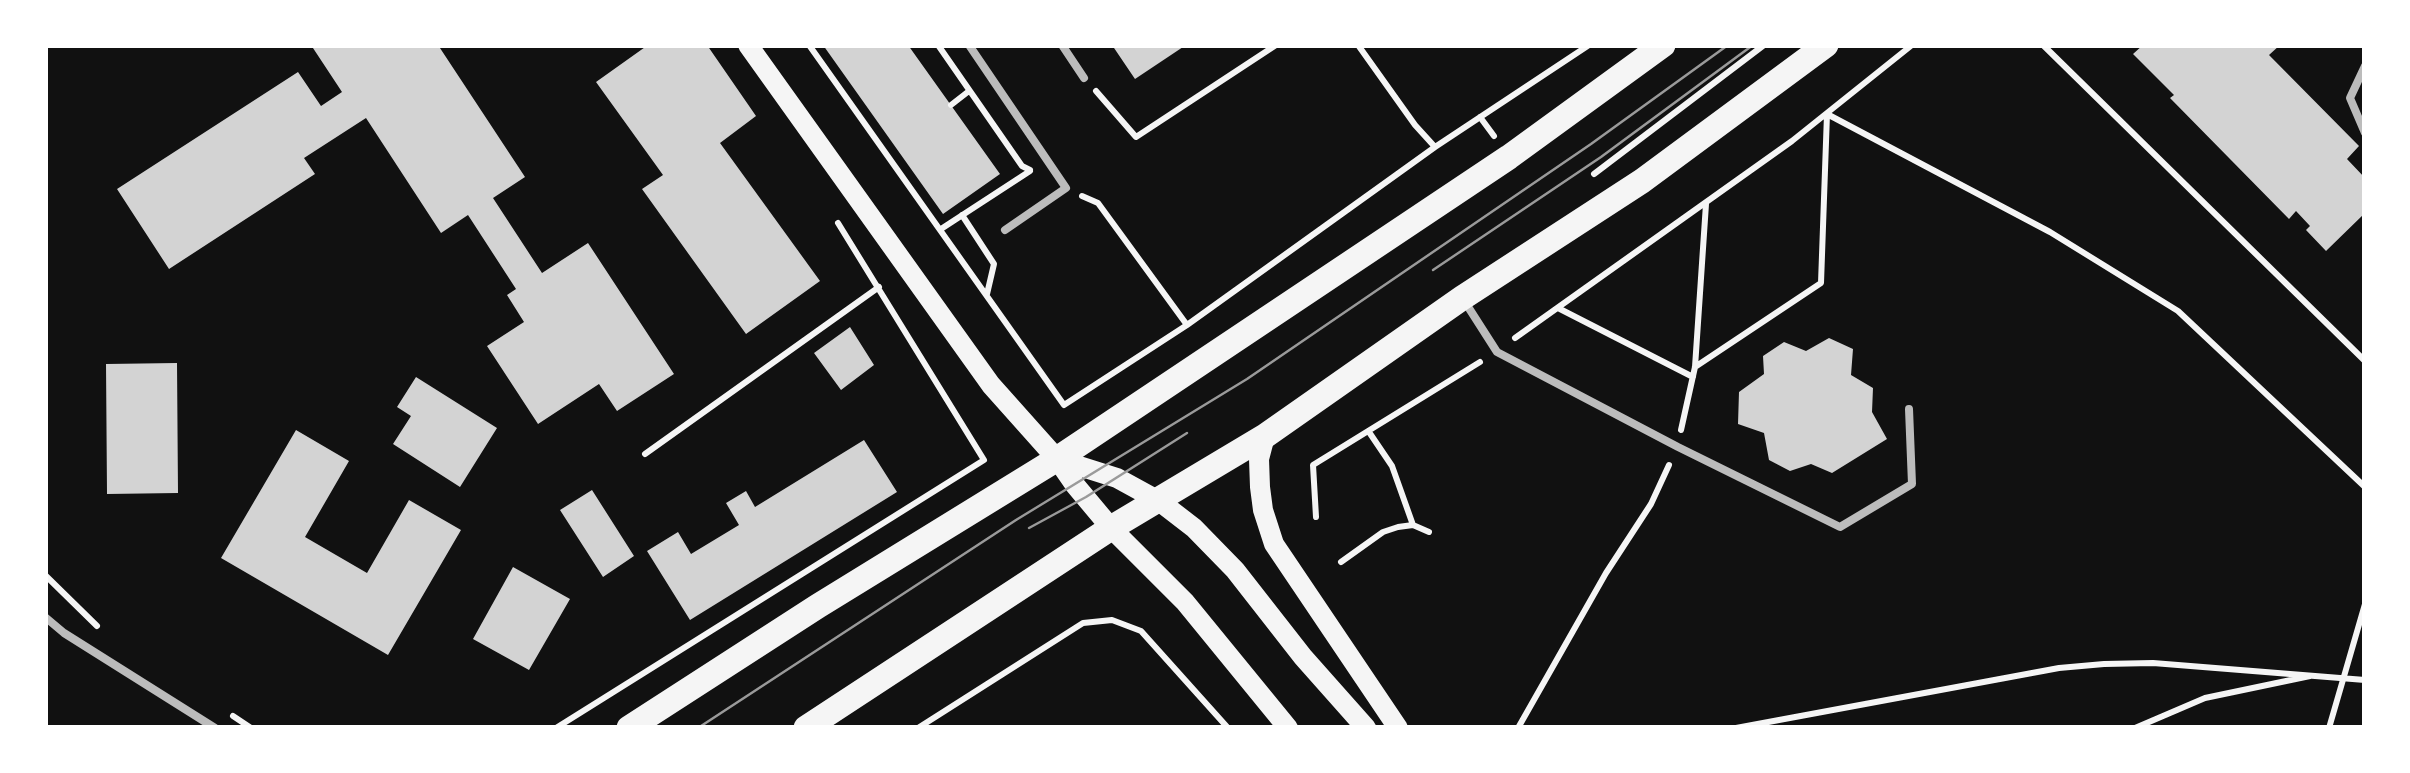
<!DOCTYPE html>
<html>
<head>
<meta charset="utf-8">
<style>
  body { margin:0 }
  #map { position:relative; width:2410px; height:773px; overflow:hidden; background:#111; font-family:Roboto,sans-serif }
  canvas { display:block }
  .frame { position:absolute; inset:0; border:48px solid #fff; pointer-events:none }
</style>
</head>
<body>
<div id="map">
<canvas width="2410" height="773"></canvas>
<div class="frame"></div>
</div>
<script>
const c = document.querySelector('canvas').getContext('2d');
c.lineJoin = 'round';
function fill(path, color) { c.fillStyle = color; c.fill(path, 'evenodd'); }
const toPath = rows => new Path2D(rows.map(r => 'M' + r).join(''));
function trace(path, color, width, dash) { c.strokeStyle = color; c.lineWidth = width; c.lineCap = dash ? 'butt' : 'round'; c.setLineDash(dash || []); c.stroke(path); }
const building = toPath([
  [311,45,438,45,525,177,493,198,542,273,588,243,674,374,617,411,599,384,538,424,487,346,524,322,507,295,516,289,468,215,441,233,366,118,304,158,315,174,169,269,117,189,298,72,321,106,342,92],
  [648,45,707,45,756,116,720,143,820,281,746,334,642,189,663,175,596,82],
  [823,45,908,45,1000,174,943,214],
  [1112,45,1186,45,1135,79],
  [2143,45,2280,45,2269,55,2359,146,2347,159,2365,178,2365,213,2326,251,2306,230,2310,226,2296,211,2289,219,2170,98,2174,95,2133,54],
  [850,327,874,365,841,390,814,353],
  [1829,338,1853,349,1851,375,1873,388,1872,412,1887,439,1832,473,1811,464,1790,471,1769,460,1764,433,1738,424,1739,392,1764,374,1763,356,1784,342,1806,351],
  [177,363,178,493,107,494,106,364],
  [416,377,497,428,460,487,393,444,411,416,397,407],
  [296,430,349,461,305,537,367,573,409,500,461,530,388,655,221,558],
  [864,440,897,492,690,620,647,551,678,532,691,554,739,525,726,503,746,491,755,507],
  [592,490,634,556,603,577,560,510],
  [513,567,570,599,529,670,473,639]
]);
const path = toPath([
  [809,45,1064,405,1187,325,1435,147,1589,45],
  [938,45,1022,166,1030,170],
  [1358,45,1415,125,1435,147],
  [2043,45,2365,361],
  [1096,91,1136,137,1276,45],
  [951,105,969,91],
  [1480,117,1494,136],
  [1594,174,1764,45],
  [1082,196,1098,203,1187,325],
  [962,215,994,264,987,294],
  [941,229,1030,171],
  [1558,308,1693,377],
  [1515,338,1792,141,1912,45],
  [1695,367,1821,283,1827,114,2050,232,2178,311,2365,487],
  [1681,430,1695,367,1706,204],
  [1369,432,1392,466,1413,525],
  [645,454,879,287],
  [1316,517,1313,465,1480,362],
  [1341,562,1383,532,1398,527,1413,525,1429,532],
  [45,575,97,626],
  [233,716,251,728],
  [556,728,984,460,838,223],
  [918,728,1083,623,1112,620,1141,631,1228,728],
  [1518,728,1606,573,1651,504,1669,465],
  [1736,728,2059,668,2104,664,2153,663,2365,680],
  [2135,728,2205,698,2310,676],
  [2329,728,2365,604]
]);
const service = toPath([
  [969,45,1066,188,1005,230],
  [1062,45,1084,78],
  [2365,66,2350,98,2365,133],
  [1465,302,1497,352,1678,447,1840,527,1912,484,1909,409],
  [45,617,64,633,215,728]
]);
const secondary = toPath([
  [748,45,991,385,1057,459,1075,485,1111,528,1185,602,1288,728],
  [1265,436,1259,459,1260,487,1263,510,1274,544,1398,728],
  [1057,459,1117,478,1159,501,1194,528,1235,570,1303,657,1366,728]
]);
const primary = toPath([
  [629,728,818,606,1057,459,1509,157,1663,45],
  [806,728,1111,528,1265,436,1462,298,1642,181,1826,45]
]);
const tram = toPath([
  [1433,270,1601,157,1753,45],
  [1029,528,1086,497,1187,433],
  [698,728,1016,520,1247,379,1591,144,1728,45]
]);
fill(building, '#d3d3d3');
trace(path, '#f5f5f5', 6);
trace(service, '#bcbcbc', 8);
trace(secondary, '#f5f5f5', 20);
trace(primary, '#f5f5f5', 25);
trace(tram, '#9a9a9a', 2.5);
</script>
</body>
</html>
